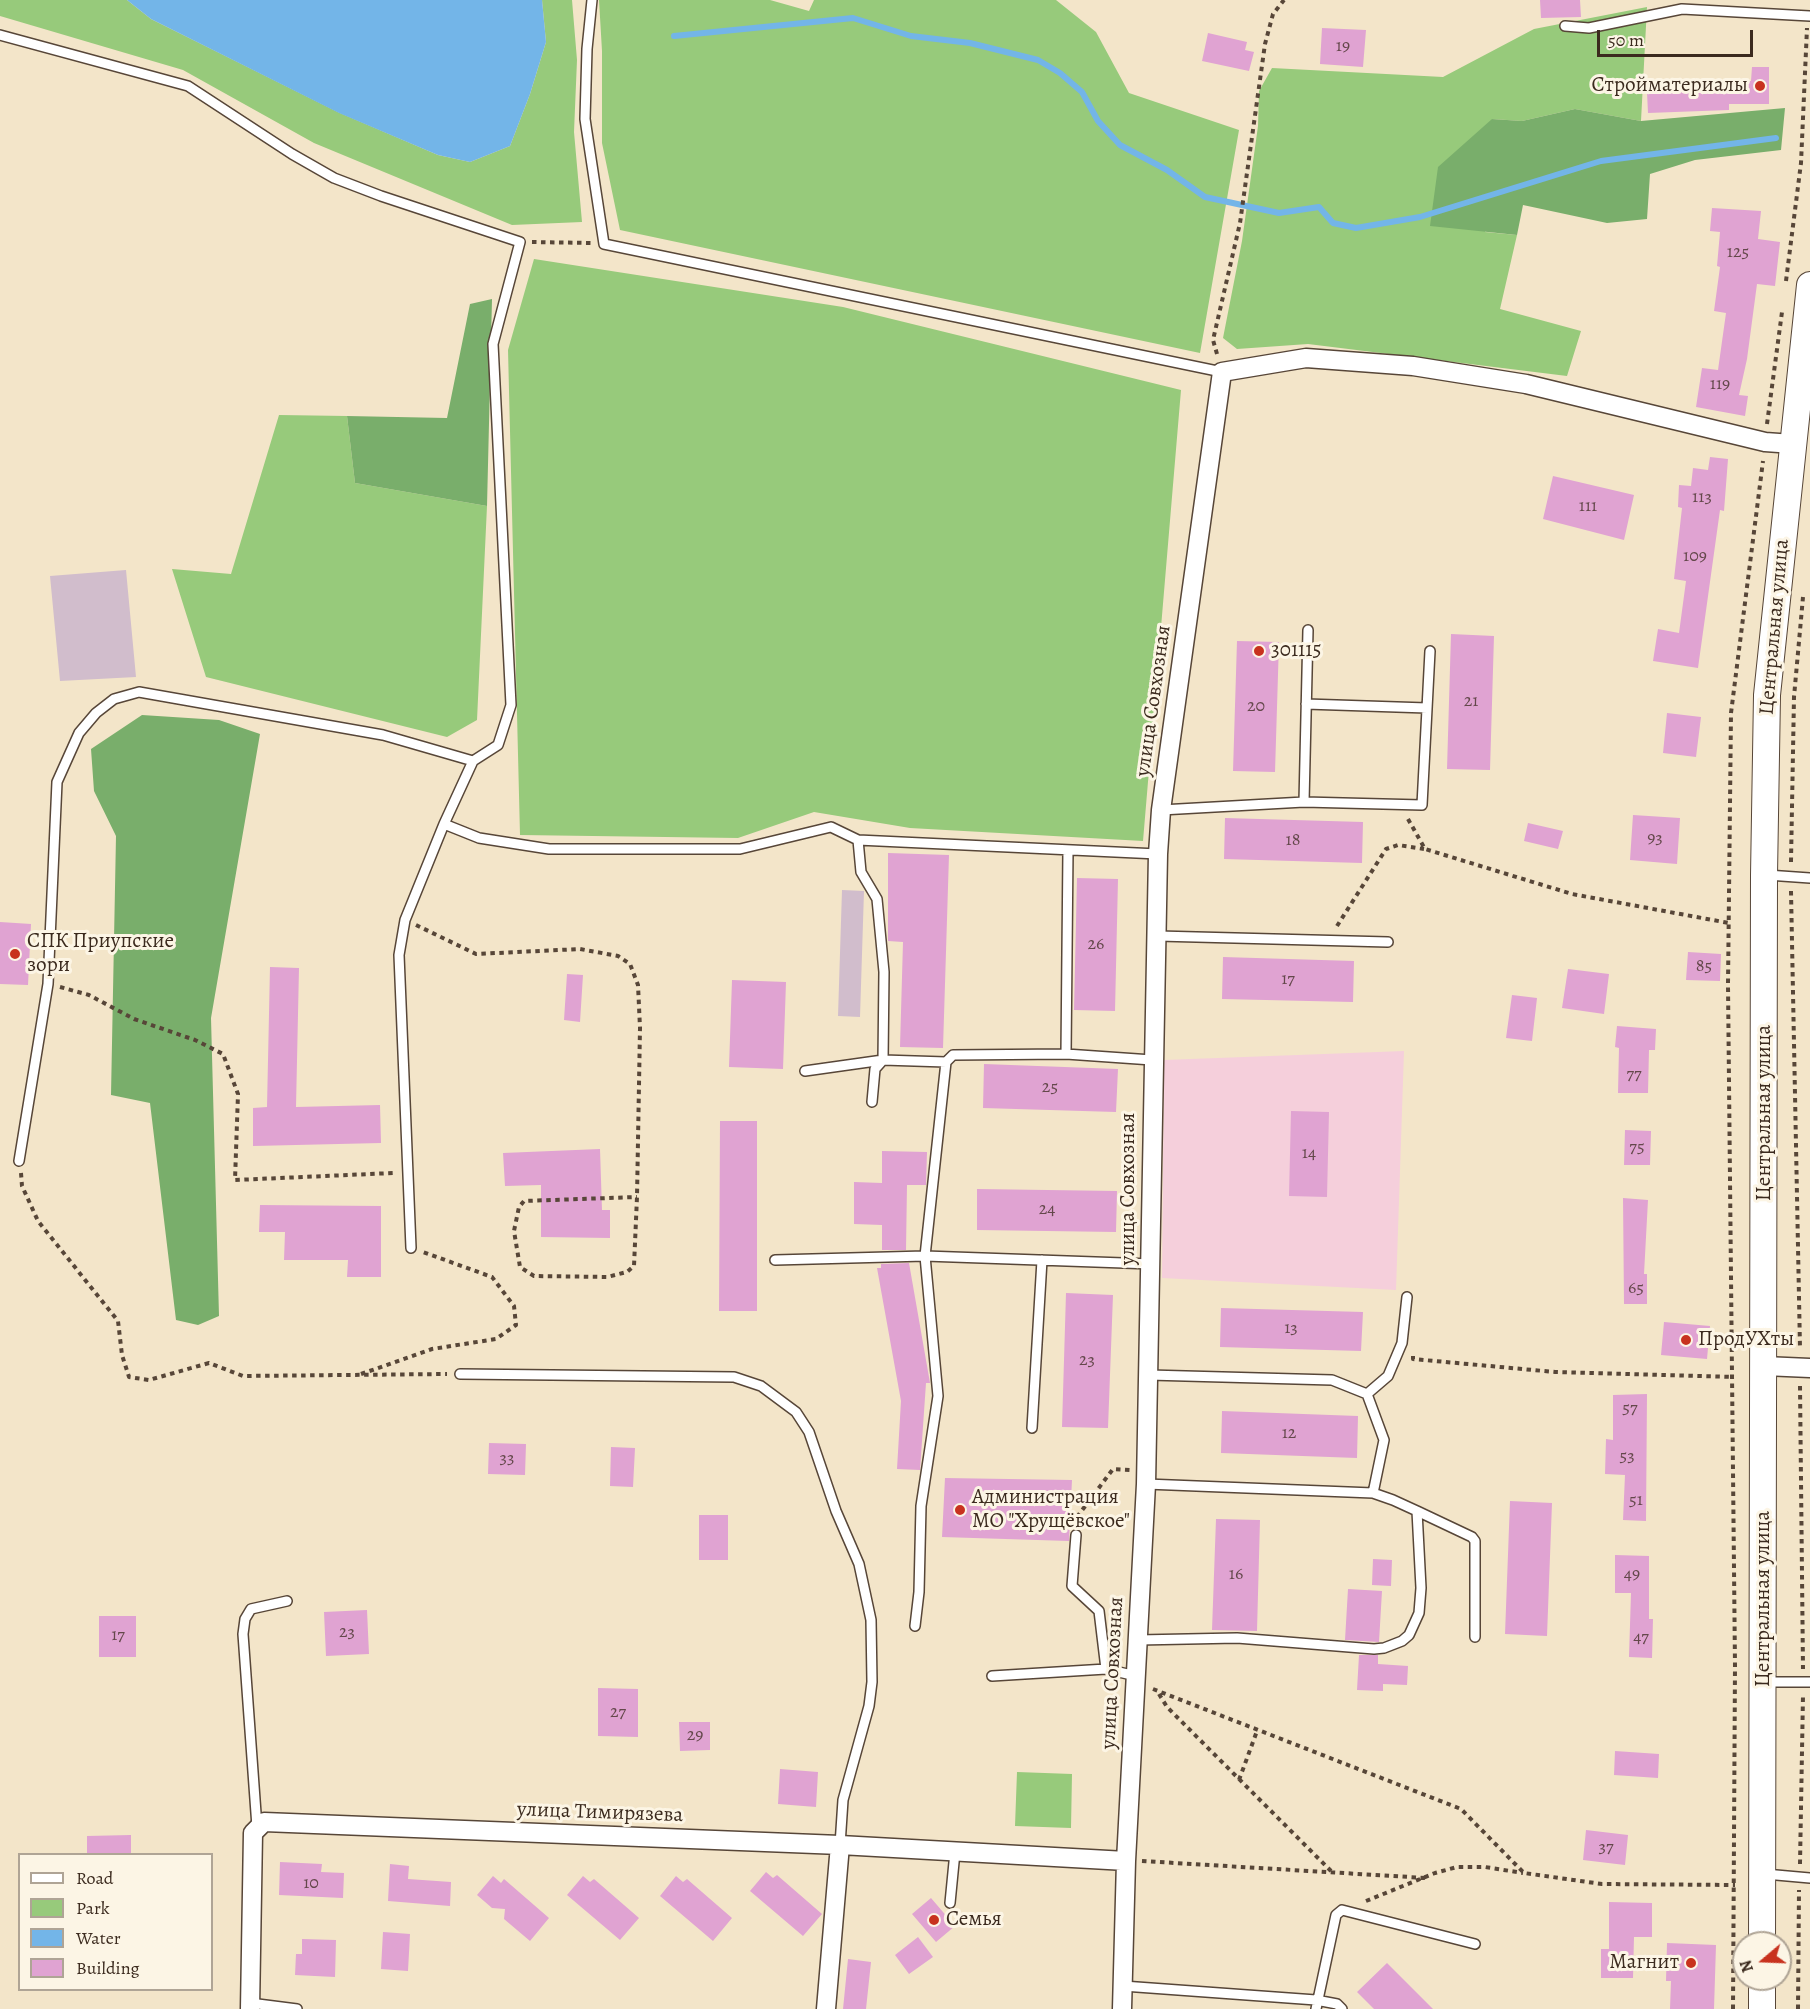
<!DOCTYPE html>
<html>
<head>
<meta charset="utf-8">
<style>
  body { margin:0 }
  #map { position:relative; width:1810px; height:2009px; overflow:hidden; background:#f3e5c9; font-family:Alegreya,serif }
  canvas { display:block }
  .legend { position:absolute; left:18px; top:1853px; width:195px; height:138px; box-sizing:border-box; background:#fcf5e5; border:2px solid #afa495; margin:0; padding:8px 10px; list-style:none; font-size:18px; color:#3b2a1e }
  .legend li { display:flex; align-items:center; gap:12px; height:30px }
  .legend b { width:30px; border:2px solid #afa495 }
  .north { position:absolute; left:1732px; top:1931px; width:60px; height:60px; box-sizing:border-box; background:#fcf5e5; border:2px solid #afa495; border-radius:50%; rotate:251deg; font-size:16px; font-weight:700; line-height:24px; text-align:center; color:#3b2a1e }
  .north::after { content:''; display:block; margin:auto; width:21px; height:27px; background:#c8321e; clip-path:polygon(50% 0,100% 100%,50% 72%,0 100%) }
  .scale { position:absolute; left:1597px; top:30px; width:156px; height:27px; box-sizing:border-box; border:3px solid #3b2a1e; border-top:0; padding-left:8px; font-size:18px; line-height:21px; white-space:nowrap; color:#3b2a1e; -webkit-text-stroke:4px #fcf5e5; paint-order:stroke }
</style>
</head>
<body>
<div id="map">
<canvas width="1810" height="2009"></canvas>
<ul class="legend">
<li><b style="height:8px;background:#fff"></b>Road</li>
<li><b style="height:16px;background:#97ca7b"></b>Park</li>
<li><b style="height:16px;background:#73b5e8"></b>Water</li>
<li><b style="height:16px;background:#e0a3d2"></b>Building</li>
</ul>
<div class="north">N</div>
<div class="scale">50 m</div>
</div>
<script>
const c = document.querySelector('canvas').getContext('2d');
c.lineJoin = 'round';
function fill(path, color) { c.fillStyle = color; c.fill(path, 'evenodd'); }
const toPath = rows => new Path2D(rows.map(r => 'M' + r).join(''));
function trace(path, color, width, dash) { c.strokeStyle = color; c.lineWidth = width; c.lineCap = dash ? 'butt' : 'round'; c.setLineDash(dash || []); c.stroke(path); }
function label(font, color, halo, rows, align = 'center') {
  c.font = font + ' Alegreya,serif'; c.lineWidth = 6; c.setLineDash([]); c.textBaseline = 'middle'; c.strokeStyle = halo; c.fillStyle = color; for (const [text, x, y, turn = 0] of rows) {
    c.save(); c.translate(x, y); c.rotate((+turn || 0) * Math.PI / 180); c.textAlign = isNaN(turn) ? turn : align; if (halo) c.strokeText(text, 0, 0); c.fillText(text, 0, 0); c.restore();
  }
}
const built = toPath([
  [1404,1051,1396,1290,1162,1278,1164,1060]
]);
const industrial = toPath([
  [126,570,136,677,60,681,50,576],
  [842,890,864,891,860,1017,838,1016]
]);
const green = toPath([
  [0,0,127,0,151,19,340,113,438,155,470,162,510,146,530,94,546,42,542,0,572,0,577,60,574,132,582,222,512,225,314,143,183,70,0,16],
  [599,0,770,0,809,11,814,0,1056,0,1096,32,1129,93,1239,130,1200,353,620,230,602,143,602,51],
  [1647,7,1641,121,1575,109,1522,121,1492,119,1485,232,1517,235,1500,309,1581,331,1567,376,1308,344,1237,349,1223,338,1242,241,1258,126,1259,91,1272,68,1443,77,1534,29],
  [534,259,843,307,1181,390,1143,841,910,828,814,812,738,838,520,835,508,350],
  [279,415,347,416,355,483,487,506,477,720,447,737,206,677,172,569,231,574],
  [1017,1772,1072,1774,1071,1828,1015,1826]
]);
const forest = toPath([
  [1785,108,1781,150,1695,160,1650,174,1647,219,1607,223,1523,205,1517,235,1430,226,1438,167,1492,119,1522,121,1575,109,1641,121],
  [492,299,487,506,355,483,347,416,447,418,470,304],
  [142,715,219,720,260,734,211,1018,219,1316,198,1325,176,1320,150,1103,111,1095,116,836,94,791,91,749]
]);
const water = toPath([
  [127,0,542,0,546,42,530,94,510,146,470,162,438,155,339,113,151,19]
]);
const stream = toPath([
  [674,36,853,18,911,36,970,43,1038,60,1060,73,1082,92,1098,121,1120,145,1167,170,1205,197,1279,213,1319,207,1333,223,1356,228,1420,217,1601,161,1776,138]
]);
const building = toPath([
  [1540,0,1580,0,1581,17,1541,18],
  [1322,28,1366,30,1363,67,1320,64],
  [1208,33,1247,42,1245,50,1254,52,1249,71,1202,61],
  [1752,67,1769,67,1769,104,1729,104,1729,110,1648,113,1647,92,1693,90,1692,83,1751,81],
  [1712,208,1761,211,1758,239,1780,242,1775,286,1757,284,1747,359,1739,395,1748,396,1745,416,1696,407,1702,368,1718,370,1726,313,1714,311,1720,267,1717,266,1720,232,1710,231],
  [1710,457,1728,459,1724,511,1720,510,1698,668,1653,661,1658,629,1679,633,1686,581,1674,579,1682,508,1678,507,1679,485,1691,486,1693,468,1708,470],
  [1553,476,1634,495,1624,540,1543,519],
  [1451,634,1494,636,1490,770,1447,769],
  [1237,641,1279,642,1275,772,1233,771],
  [1667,713,1701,717,1696,757,1663,753],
  [1633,815,1680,818,1677,864,1630,860],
  [1225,818,1363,822,1362,863,1224,859],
  [1528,823,1563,831,1558,849,1524,841],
  [888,853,949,855,943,1048,900,1047,903,942,888,941],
  [1077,878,1118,879,1115,1011,1074,1010],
  [0,922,31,924,28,985,0,984],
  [1688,952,1721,954,1720,981,1686,980],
  [1223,957,1354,961,1353,1002,1222,999],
  [270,967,299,968,296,1107,380,1105,381,1143,253,1146,253,1108,267,1107],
  [1568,969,1609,974,1604,1014,1562,1008],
  [567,974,583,975,580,1022,564,1020],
  [732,980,786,982,783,1069,729,1067],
  [1512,995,1537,998,1532,1041,1506,1038],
  [1617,1026,1656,1029,1655,1050,1649,1050,1648,1093,1618,1093,1619,1048,1615,1047],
  [984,1064,1118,1069,1116,1112,983,1108],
  [1291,1111,1329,1112,1327,1197,1289,1196],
  [720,1121,757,1121,757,1311,719,1311],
  [1625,1130,1651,1131,1650,1165,1624,1165],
  [600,1149,602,1210,610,1210,610,1238,541,1237,541,1185,505,1186,503,1153],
  [882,1151,927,1152,926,1185,907,1185,906,1250,882,1250,882,1225,854,1224,854,1182,882,1183],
  [977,1189,1117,1191,1116,1232,977,1230],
  [1623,1198,1648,1200,1644,1274,1647,1274,1647,1304,1624,1304],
  [260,1205,381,1206,381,1277,347,1277,348,1260,284,1260,285,1232,259,1232],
  [909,1263,930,1383,926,1383,920,1470,897,1469,901,1401,877,1268,881,1268,881,1264],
  [1066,1293,1113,1295,1108,1428,1062,1427],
  [1221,1308,1363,1312,1361,1351,1220,1347],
  [1664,1322,1710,1326,1707,1359,1661,1355],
  [1647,1394,1646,1521,1623,1520,1625,1475,1605,1474,1606,1439,1613,1440,1613,1395],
  [1222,1411,1358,1416,1357,1458,1221,1453],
  [489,1443,526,1444,525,1475,488,1474],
  [611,1447,635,1448,633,1487,610,1486],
  [945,1478,1072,1480,1069,1541,942,1537],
  [1510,1501,1552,1503,1547,1636,1505,1634],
  [699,1515,728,1515,728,1560,699,1560],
  [1216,1519,1260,1520,1257,1631,1212,1630],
  [1615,1555,1649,1556,1649,1619,1653,1619,1652,1658,1629,1657,1631,1593,1615,1593],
  [1373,1559,1392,1560,1391,1586,1372,1585],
  [1348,1589,1382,1591,1379,1642,1345,1640],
  [367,1610,369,1654,326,1656,324,1612],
  [99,1616,136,1616,136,1657,99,1657],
  [1359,1655,1378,1655,1378,1664,1408,1666,1407,1685,1383,1684,1383,1691,1357,1690],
  [598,1688,638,1689,638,1737,598,1736],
  [679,1722,710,1722,710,1750,680,1751],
  [1615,1751,1659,1754,1658,1778,1614,1775],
  [780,1769,818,1772,816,1807,778,1804],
  [1586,1830,1628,1835,1625,1865,1583,1860],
  [131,1835,131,1854,87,1854,87,1836],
  [280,1862,322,1864,321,1872,344,1873,343,1898,279,1895],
  [390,1864,409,1866,408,1879,451,1882,450,1906,388,1901],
  [766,1872,773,1878,777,1875,822,1914,803,1936,750,1891],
  [493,1876,501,1883,504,1879,549,1918,530,1941,504,1919,505,1909,492,1908,477,1895],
  [583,1876,590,1882,594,1879,639,1918,620,1940,567,1895],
  [676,1876,683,1882,687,1879,732,1918,713,1941,660,1896],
  [931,1898,955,1926,936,1942,912,1914],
  [1609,1902,1652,1903,1652,1937,1634,1937,1633,1978,1601,1978,1601,1949,1609,1949],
  [383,1932,410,1934,408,1971,381,1969],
  [918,1937,933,1957,909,1974,895,1955],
  [302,1939,336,1940,335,1977,295,1975,296,1954,302,1954],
  [1667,1943,1716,1945,1714,2009,1670,2009,1671,1981,1666,1981],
  [848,1959,871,1962,866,2009,843,2009],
  [1387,1963,1433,2009,1374,2009,1357,1992]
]);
const path = toPath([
  [532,242,591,243],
  [1786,281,1801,163,1807,28],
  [1217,354,1213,340,1240,223,1265,44,1273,14,1284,0],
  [1767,424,1782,312],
  [1408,819,1425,849,1572,894,1729,923],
  [1791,862,1794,697,1803,597],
  [1791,891,1800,1348],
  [416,925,476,954,580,949,618,956,630,964,638,985,640,1028,637,1197,634,1266,627,1272,607,1277,534,1276,520,1267,514,1231,519,1207,524,1201,637,1197],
  [1337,926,1386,849,1398,845,1424,849],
  [60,987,89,995,134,1019,195,1040,223,1054,238,1094,235,1180,393,1173],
  [21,1173,22,1186,38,1221,118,1321,122,1355,129,1377,149,1380,209,1363,243,1376,447,1374],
  [1413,1356,1413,1359,1555,1372,1734,1377],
  [361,1374,432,1349,496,1339,516,1325,514,1306,492,1277,423,1252],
  [1800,1386,1803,1669],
  [1077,1517,1113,1469,1130,1470],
  [1153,1689,1461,1809,1524,1873,1602,1884,1735,1885],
  [1159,1694,1167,1707,1331,1871],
  [1239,1780,1257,1731],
  [1142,1861,1426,1878],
  [1800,1864,1803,1695],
  [1366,1901,1435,1873,1457,1867,1485,1867,1523,1873],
  [1733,2009,1735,1666,1728,985,1731,713,1763,461],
  [1798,2009,1799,1890]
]);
const service = toPath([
  [592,0,587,49,585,119,604,244,1222,372],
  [1565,26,1589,28,1682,9,1810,16],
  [0,35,188,86,292,154,334,178,381,196,520,242,493,344,511,705,498,745,473,761,383,735,139,692,114,699,96,713,79,733,57,782,48,984,19,1161],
  [1306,704,1427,708],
  [1304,802,1308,630],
  [1161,810,1304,802,1422,805,1430,651],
  [444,824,479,838,549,849,740,849,831,827,858,840],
  [1767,875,1810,878],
  [1158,936,1388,942],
  [1066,1054,1068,850],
  [946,1062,953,1055,1066,1054,1152,1060],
  [805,1071,883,1060],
  [872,1102,875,1069,883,1060],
  [411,1248,399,955,405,920,444,824,473,761],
  [775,1260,925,1256,1152,1264],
  [460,1374,734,1377,761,1386,796,1412,809,1432,836,1511,859,1564,871,1620,872,1682,869,1706,843,1800,840,1845],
  [1149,1375,1332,1380,1367,1394,1384,1440,1373,1493],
  [1367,1394,1388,1376,1402,1343,1407,1297],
  [1032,1428,1042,1260],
  [1417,1511,1472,1537,1475,1541,1475,1637],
  [1076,1535,1072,1586,1099,1611,1106,1669],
  [915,1626,919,1592,921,1506,938,1396,925,1256,946,1062,883,1060,884,972,877,899,861,872,858,840,1158,854],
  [1138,1640,1237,1638,1374,1649,1384,1648,1402,1641,1409,1635,1419,1613,1421,1588,1417,1511,1393,1500,1373,1493,1146,1484],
  [992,1676,1106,1669,1136,1676],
  [1764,1682,1810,1682],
  [257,1827,243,1634,245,1619,251,1609,287,1601],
  [1765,1874,1810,1878],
  [950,1903,955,1852],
  [1123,1986,1316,2000,1337,2004,1342,2009],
  [250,2003,297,2009],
  [1316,2009,1336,1915,1342,1910,1475,1944]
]);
const minor = toPath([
  [1764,1366,1810,1368],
  [250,2009,253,1833,264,1822,840,1845,1126,1861],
  [826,2009,840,1845],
  [1122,2009,1126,1861,1146,1484,1158,854,1161,810,1222,372,1306,358,1413,366,1526,384,1765,442,1793,444]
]);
const secondary = toPath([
  [1762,1943,1764,875,1767,695,1810,285],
  [1762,2009,1762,1979]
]);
const markers = [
  [1760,86,6,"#c8321e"],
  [1259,651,6,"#c8321e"],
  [15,954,6,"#c8321e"],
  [1686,1340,6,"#c8321e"],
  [960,1510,6,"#c8321e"],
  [934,1920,6,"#c8321e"],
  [1691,1963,6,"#c8321e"]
];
const numberNames = [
  ["19",1343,47],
  ["125",1738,253],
  ["119",1720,385],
  ["113",1702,498],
  ["111",1588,507],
  ["109",1695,557],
  ["21",1471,702],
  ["20",1256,707],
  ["93",1655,839],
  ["18",1293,841],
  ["26",1096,945],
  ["85",1704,967],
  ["17",1288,980],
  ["77",1634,1075],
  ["25",1050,1088],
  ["75",1637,1148],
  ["14",1309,1154],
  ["24",1047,1210],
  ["65",1636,1289],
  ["13",1291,1329],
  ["23",1087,1361],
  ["57",1630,1409],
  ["12",1289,1434],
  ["53",1627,1457],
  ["33",507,1459],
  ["51",1636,1501],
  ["16",1236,1575],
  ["49",1632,1575],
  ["23",347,1633],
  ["17",118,1636],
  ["47",1641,1638],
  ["27",618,1713],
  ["29",695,1736],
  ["37",1606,1848],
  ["10",311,1884]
];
const poiNames = [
  ["Стройматериалы",1748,86,"right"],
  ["301115",1271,651],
  ["СПК Приупские",27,942],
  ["зори",27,966],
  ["ПродУХты",1698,1340],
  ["Администрация",972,1498],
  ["МО \"Хрущёвское\"",972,1522],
  ["Семья",946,1920],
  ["Магнит",1679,1963,"right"]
];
const streetNames = [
  ["Центральная улица",1775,627,-85],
  ["улица Совхозная",1154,701,-82],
  ["Центральная улица",1765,1113,-90],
  ["улица Совхозная",1129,1189,-90],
  ["Центральная улица",1764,1599,-90],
  ["улица Совхозная",1113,1673,-87],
  ["улица Тимирязева",600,1813,2]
];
fill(built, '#f5cfdb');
fill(industrial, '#d1bdcc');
fill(green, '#97ca7b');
fill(forest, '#79ae6b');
fill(water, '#73b5e8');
trace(stream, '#73b5e8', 6);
fill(building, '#e0a3d2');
trace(service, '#574638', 12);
trace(minor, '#574638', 21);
trace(secondary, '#574638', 28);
trace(path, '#574638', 4, [4.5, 4.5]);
trace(service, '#fff', 9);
trace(minor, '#fff', 18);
trace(secondary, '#fff', 26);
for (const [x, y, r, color] of markers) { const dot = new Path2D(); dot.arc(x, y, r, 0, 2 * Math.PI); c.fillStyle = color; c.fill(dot); trace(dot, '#fcf5e5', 2); }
label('18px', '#64484b', null, numberNames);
label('21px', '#3b2a1e', '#fcf5e5', poiNames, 'left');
label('21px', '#3b2a1e', '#fcf5e5', streetNames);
</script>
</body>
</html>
